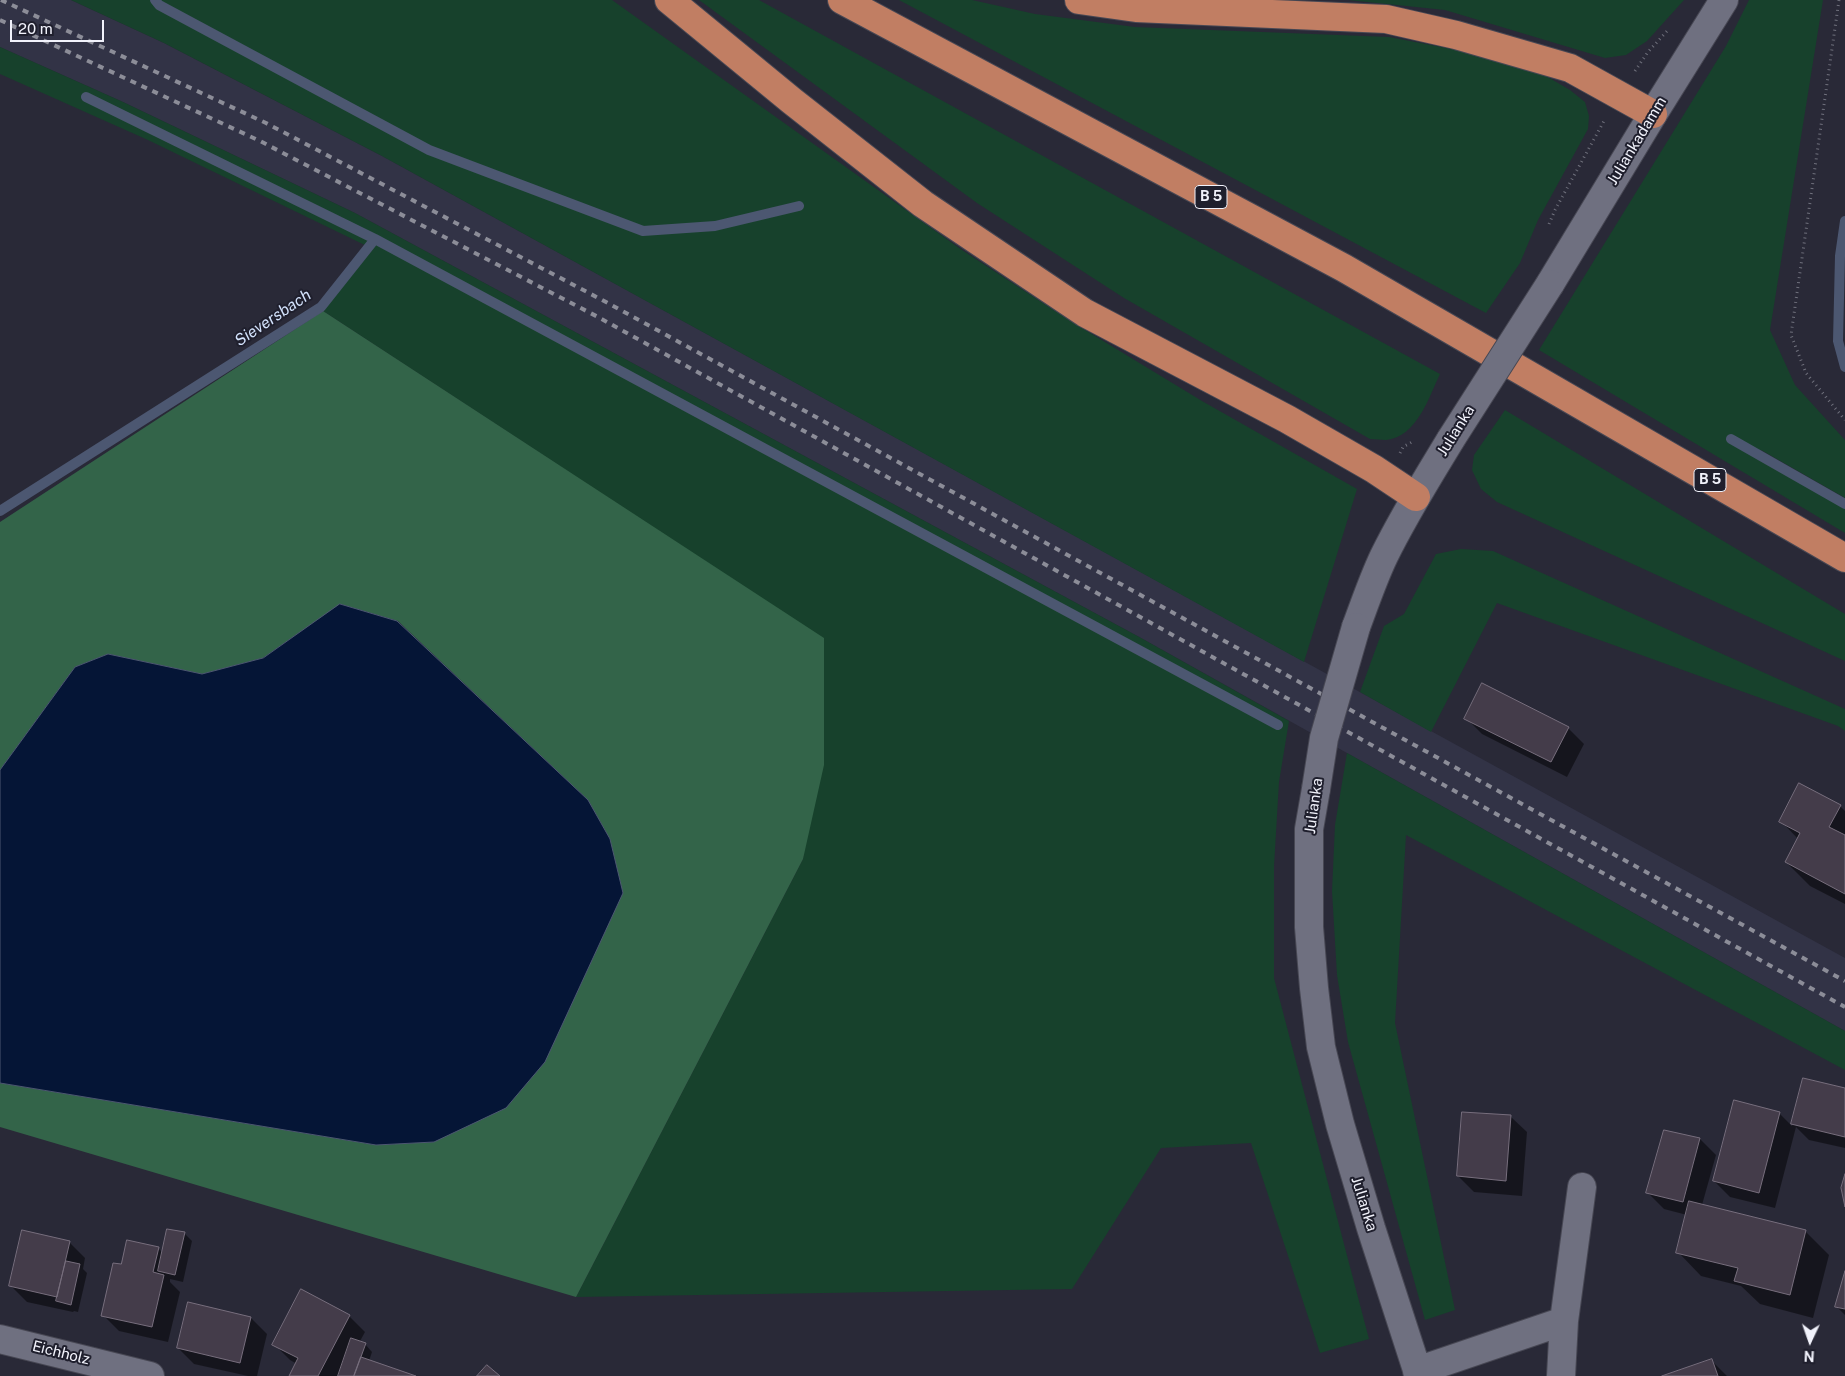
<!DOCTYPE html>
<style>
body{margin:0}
#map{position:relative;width:1845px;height:1376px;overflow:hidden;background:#292937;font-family:"Public Sans",sans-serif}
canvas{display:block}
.north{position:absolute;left:1785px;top:1316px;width:50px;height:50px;-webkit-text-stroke:4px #1f1f2d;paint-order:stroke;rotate:183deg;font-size:14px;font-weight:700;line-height:20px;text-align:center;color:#f1f2fb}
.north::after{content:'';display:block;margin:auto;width:18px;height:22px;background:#f1f2fb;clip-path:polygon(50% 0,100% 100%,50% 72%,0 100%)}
.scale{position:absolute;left:10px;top:20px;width:94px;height:22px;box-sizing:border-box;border:2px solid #f1f2fb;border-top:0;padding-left:6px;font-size:15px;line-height:18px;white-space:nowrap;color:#f1f2fb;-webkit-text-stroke:4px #1f1f2d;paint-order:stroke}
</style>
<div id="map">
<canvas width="1845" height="1376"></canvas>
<div class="north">N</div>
<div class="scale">20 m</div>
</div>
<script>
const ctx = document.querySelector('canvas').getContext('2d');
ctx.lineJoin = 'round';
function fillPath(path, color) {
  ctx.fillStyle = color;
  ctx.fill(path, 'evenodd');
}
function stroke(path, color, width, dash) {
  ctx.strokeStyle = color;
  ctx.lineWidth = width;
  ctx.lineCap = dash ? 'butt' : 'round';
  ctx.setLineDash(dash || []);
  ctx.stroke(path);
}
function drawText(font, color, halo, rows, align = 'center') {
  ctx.font = font + ' "Public Sans",sans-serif';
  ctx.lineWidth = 4;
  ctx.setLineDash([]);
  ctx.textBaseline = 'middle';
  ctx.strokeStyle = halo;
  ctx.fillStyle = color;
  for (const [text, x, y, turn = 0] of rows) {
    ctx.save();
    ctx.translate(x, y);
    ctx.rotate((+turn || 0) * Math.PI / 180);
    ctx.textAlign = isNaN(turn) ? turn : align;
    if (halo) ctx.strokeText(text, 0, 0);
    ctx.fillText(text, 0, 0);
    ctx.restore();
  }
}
const built = new Path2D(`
 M 0,0 L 71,0 L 164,43 L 382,156 L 1845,958 L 1845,1031 L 1141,638 L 355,213 L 123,102 L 0,47 Z`);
const green = new Path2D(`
 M 71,0 L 612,0 L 962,250 L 1072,322 L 1202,401 L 1357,489 L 1304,662 L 382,156 L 164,43 Z
 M 699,0 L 759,0 L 1440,374 C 1429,397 1417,437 1386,440 C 1381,440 1375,439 1370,439 L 1124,298 L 977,203 Z
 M 899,0 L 972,0 L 1035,14 L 1135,27 L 1389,37 L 1478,54 L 1514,64 L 1546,76 L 1570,90 L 1585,102 L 1589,116 L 1588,129 L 1538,220 L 1520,263 L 1486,313 Z
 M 1348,0 L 1684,0 L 1647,41 L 1626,55 L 1605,58 L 1445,10 Z
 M 1749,0 L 1823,0 L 1770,330 L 1795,385 L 1845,440 L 1845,498 L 1761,450 L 1757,457 L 1845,508 L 1845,533 L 1539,350 L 1726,46 Z
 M 0,47 L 123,102 L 355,213 L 1141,638 L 1289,721 L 1279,782 L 1274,866 L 1274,978 L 1369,1339 L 1320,1353 L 1251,1143 L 1161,1148 L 1072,1289 L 576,1297 L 803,859 L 824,639 L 323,311 L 373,249 L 148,140 L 0,74 Z
 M 1505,410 L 1845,614 L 1845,661 L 1497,502 L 1481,489 L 1472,470 L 1474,455 Z
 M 1461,549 L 1493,551 L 1845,709 L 1845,731 L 1838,726 L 1497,603 L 1431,732 L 1360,692 L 1384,626 L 1404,614 L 1436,554 Z
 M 1347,753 L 1845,1031 L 1845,1070 L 1406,835 L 1395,1023 L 1455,1310 L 1425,1320 L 1348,1042 L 1337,975 L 1332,891 L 1335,825 Z`);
const forest = new Path2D(`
 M 323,311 L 824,638 L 824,765 L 803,859 L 576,1297 L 0,1127 L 0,1083 L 376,1145 L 434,1142 L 610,839 L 588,800 L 398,621 L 340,604 L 263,658 L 202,674 L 108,654 L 75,667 L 0,770 L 0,522 Z`);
const water = new Path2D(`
 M 340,604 L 397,621 L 588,800 L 610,839 L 623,893 L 545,1062 L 506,1108 L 434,1142 L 376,1145 L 0,1083 L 0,770 L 75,667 L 108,654 L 202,674 L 263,658 Z`);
const shadow = new Path2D(`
 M 1466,718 L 1568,728 L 1584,744 L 1567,777 L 1482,734 Z
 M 1840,806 L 1845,811 L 1845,904 L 1810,886 L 1786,862 L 1798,839 L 1781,821 Z
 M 1803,1080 L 1845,1090 L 1845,1148 L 1809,1140 L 1796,1127 L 1775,1208 L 1730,1197 L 1714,1181 L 1779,1113 L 1792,1126 Z
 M 1463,1113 L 1511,1117 L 1527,1132 L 1522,1196 L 1474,1192 L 1458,1176 Z
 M 1700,1139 L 1716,1155 L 1702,1205 L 1805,1231 L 1829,1255 L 1813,1318 L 1760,1304 L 1741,1286 L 1701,1276 L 1678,1252 L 1687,1215 L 1664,1209 L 1648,1193 Z
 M 184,1233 L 192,1241 L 183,1282 L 170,1279 L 170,1282 L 180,1292 L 168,1342 L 119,1331 L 103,1315 L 122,1266 L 158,1248 L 163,1253 Z
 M 69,1242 L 85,1258 L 83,1269 L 87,1273 L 78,1312 L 74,1311 L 73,1312 L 27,1302 L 11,1286 Z
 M 1845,1276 L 1845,1315 L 1836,1306 Z
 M 189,1304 L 251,1318 L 267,1334 L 257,1376 L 248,1376 L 194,1364 L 178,1348 Z
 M 349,1316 L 365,1332 L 359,1343 L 365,1344 L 372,1352 L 369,1361 L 413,1376 L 290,1376 L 297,1364 L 290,1360 L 274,1344 Z
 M 1712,1361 L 1727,1376 L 1666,1376 Z`);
const stream = new Path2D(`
 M 155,0 L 159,5 L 429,150 L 643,231 L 715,226 L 799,206
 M 86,97 L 375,239 L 1278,725
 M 1845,221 L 1840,256 L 1838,341 L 1845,367
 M 1731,439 L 1845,504
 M 0,511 L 321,307 L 375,239`);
const building = new Path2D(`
 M 1482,683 L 1569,727 L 1551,762 L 1464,719 Z
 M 1799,783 L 1841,805 L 1829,827 L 1845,835 L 1845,894 L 1785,862 L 1800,833 L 1779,822 Z
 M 1803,1078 L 1845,1088 L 1845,1137 L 1791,1124 Z
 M 1734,1100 L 1780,1112 L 1759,1193 L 1713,1181 Z
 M 1462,1112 L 1511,1115 L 1506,1181 L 1457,1176 Z
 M 1664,1130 L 1700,1138 L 1683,1202 L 1646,1193 Z
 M 1845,1174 L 1845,1207 L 1841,1188 Z
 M 1689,1201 L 1806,1230 L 1790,1295 L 1734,1281 L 1738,1268 L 1676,1253 Z
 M 167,1229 L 185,1232 L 175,1275 L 158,1271 Z
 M 22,1230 L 70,1241 L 57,1297 L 9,1286 Z
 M 127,1240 L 159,1247 L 153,1272 L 164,1275 L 152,1327 L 101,1316 L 113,1263 L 121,1264 Z
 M 66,1261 L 80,1264 L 71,1305 L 56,1301 Z
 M 1845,1271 L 1845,1309 L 1835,1307 Z
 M 301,1289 L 350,1315 L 318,1376 L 289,1376 L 298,1358 L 272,1345 Z
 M 188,1302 L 251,1317 L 240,1363 L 177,1348 Z
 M 351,1338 L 366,1343 L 354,1376 L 338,1376 Z
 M 361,1357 L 416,1376 L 354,1376 Z
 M 1712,1359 L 1718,1376 L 1662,1376 Z
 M 487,1365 L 500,1376 L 477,1376 Z`);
const path = new Path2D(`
 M 1839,0 L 1791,335 L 1806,373 L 1845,420
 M 1635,71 L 1648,52 L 1668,30
 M 1549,224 L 1555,210 L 1604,121
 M 1400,453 L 1403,447 L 1412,442`);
const minor = new Path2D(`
 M 1550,284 L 1653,114 L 1724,0
 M 1356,627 C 1365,603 1373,579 1384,556 C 1404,515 1428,477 1451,439
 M 1316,789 L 1309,829 L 1309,927 L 1314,988 L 1321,1047 L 1340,1124 L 1371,1228 L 1419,1376
 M 1564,1321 L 1582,1187
 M 0,1339 L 150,1376
 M 1417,1371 L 1564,1321 L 1561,1376`);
const highway = new Path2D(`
 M 669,0 L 792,101 L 923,204 L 1085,313 L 1287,419 L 1374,469 L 1416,497
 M 842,0 L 1344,268 L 1845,558
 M 1079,0 L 1136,8 L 1386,19 L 1456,35 L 1570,68 L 1653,114`);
const rail = new Path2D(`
 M 1,0 L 266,123 L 606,302 L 1845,981
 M 0,20 L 260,141 L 598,317 L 1845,1007`);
const minorBridge = new Path2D(`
 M 1451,439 L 1550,284
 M 1316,789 L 1324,738 L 1356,627`);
const shields = [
 [1211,197,32],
 [1710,480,32]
];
const shieldNames = [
 ["B 5",1211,197],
 ["B 5",1710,480]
];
const streetNames = [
 ["Juliankadamm",1637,141,-59],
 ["Julianka",1456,431,-58],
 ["Julianka",1314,806,-82],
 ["Julianka",1364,1204,73],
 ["Eichholz",61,1353,14]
];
const waterNames = [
 ["Sieversbach",273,318,-34]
];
fillPath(built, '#323346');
fillPath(green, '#17412c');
fillPath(forest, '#336449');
fillPath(water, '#051536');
stroke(water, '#4c5771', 1);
fillPath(shadow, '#0007');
stroke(stream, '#4c5771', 10);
fillPath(building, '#443c4a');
stroke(building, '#776e7d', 1);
stroke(minor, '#474753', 30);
stroke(highway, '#474753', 30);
stroke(path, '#70717d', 3, [1, 4]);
stroke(minor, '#6f7080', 28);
stroke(highway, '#c17e63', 28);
stroke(rail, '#8c8d98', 4, [6, 6]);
stroke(minorBridge, '#474753', 30, []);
stroke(minorBridge, '#6f7080', 28);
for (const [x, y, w] of shields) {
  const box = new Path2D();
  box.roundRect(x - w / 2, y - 11.5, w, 23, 4);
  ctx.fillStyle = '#1f1f2d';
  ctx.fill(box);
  stroke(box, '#f1f2fb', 1);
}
drawText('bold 14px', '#f1f2fb', null, shieldNames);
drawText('15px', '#f1f2fb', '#1f1f2d', streetNames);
drawText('italic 16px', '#d3e2fc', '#1f1f2d', waterNames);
</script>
